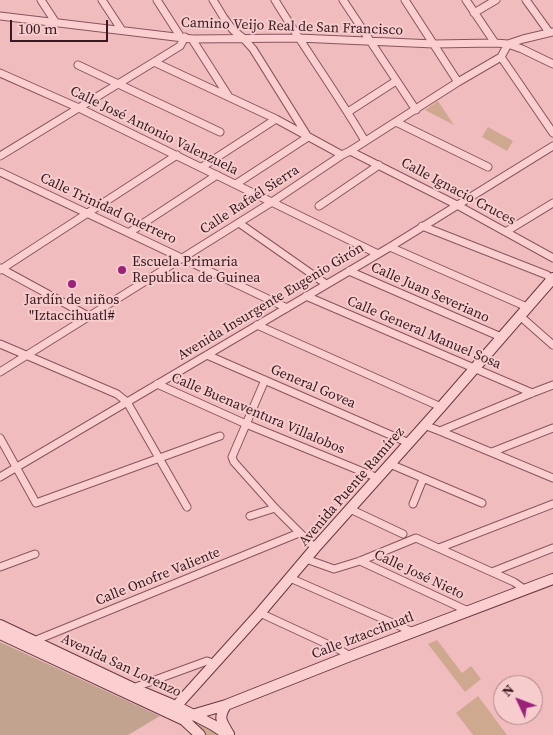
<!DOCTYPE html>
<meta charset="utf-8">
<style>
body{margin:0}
#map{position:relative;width:553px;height:735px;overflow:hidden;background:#f0bcbd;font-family:"Source Serif 4",serif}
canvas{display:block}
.north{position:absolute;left:493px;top:675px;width:50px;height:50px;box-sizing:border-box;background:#f7cccd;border:1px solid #aa8588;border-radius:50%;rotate:313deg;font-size:14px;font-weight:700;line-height:20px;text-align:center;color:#371a21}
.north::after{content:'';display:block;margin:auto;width:18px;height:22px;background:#9b217b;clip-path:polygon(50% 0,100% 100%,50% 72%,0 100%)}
.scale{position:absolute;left:10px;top:20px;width:98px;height:22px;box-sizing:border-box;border:2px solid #371a21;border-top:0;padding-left:6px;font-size:15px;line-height:18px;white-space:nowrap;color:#371a21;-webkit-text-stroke:4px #f7cccd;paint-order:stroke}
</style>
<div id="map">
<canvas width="553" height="735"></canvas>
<div class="north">N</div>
<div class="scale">100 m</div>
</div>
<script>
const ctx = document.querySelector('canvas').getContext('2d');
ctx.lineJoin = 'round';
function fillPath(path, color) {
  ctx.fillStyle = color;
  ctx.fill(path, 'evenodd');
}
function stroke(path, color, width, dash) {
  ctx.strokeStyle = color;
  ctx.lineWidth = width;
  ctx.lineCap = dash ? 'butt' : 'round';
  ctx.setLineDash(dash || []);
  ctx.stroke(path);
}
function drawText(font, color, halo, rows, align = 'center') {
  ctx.font = font + ' "Source Serif 4",serif';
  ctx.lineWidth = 4;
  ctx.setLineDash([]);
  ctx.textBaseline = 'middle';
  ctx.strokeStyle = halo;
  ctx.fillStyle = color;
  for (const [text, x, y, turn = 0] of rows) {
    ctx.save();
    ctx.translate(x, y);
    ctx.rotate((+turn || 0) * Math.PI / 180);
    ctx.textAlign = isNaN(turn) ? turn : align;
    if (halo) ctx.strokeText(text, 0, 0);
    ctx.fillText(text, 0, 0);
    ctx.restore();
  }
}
const green = new Path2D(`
 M 438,101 L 454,125 L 425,110 Z
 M 488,127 L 513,141 L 507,151 L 482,137 Z
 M 437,640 L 462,673 L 471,666 L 481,679 L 465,692 L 428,644 Z
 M 478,696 L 507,735 L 473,735 L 456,713 Z
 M 205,721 L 226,735 L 203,735 L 199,730 L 199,724 Z`);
const cemetery = new Path2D(`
 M 0,642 L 160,716 L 128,735 L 0,735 Z`);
const street = new Path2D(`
 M 41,0 L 56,23
 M 102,0 L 121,29
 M 157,0 L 180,36
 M 213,0 L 224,18 L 233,30 L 243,38 L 253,49 L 308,137
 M 275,0 C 304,48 337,93 365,141
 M 343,0 L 416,110
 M 405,0 L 458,82
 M 466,0 L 495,43
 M 526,0 L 549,32
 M 474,13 L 496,0
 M 0,16 L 192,39 L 298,38 L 434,44 L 495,43 L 508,44 L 523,39 L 553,32
 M 192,39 L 229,97
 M 501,57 L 553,133
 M 154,62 L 276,119 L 342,155
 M 78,65 L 220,132
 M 0,73 L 79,108 L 378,254
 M 348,112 L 396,81
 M 396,122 L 488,167
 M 350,151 L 457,205 L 553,258
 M 0,156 L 154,62 L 180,46 L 185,37
 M 202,167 L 276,119
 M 0,172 L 287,308
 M 236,184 L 308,137
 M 319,206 L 379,165
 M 239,223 L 326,284
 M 422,226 L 547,275 L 553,282
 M 507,231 L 553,203
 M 130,232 L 217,175
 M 390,247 L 527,307
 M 0,268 L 90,317
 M 0,270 L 177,155
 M 349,271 L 501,337
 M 306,296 L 532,393
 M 520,316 L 553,345
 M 257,325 L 441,407
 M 0,344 L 117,394 L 127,402 L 187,507
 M 207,355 L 409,443
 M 0,372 L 272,202 L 342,155 L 350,151 L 458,82 L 501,57 L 508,44 L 522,49 L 553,64
 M 265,380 L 232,457 L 234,462 L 275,508 L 315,548
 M 157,384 L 246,424 L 378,478
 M 424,425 L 440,431 L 553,478
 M 440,431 L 532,393 L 553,385
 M 0,438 L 36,503 L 220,436
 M 492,452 L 553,428
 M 390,464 L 482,503
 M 0,477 L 390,247 L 553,146
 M 413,504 L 423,479
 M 350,509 L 403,534
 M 250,516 L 275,508
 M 439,548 L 553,504
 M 306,559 L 334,569 L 360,561 L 416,538 L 514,582 L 524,589
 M 360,561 L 468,611
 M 0,567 L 35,554
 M 492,572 L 553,548
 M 290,578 L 413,632
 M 260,613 L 340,650 L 350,656
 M 33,644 L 34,641 L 299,533
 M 132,690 L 133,688 L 207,661 L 215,664`);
const secondary = new Path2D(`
 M 0,625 L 133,688 L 176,706 L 213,725 L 228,735
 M 0,634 L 184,720 L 200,735
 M 226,705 C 218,718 221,721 229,734
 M 170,713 L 260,613 L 315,548 L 441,407 L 553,278
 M 184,720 L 192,715 L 226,705 L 350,656 L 553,579`);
const markers = [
 [122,270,5,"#9b217b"],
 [72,284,5,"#9b217b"]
];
const streetNames = [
 ["Camino Veijo Real de San Francisco",292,27,2],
 ["Calle José Antonio Valenzuela",154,131,26],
 ["Calle Ignacio Cruces",458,192,28],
 ["Calle Rafaél Sierra",250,200,-33],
 ["Calle Trinidad Guerrero",108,209,25],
 ["Calle Juan Severiano",430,293,24],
 ["Avenida Insurgente Eugenio Girón",271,302,-31],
 ["Calle General Manuel Sosa",424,333,23],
 ["General Govea",313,387,23],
 ["Calle Buenaventura Villalobos",258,414,23],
 ["Avenida Puente Ramírez",352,487,-49],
 ["Calle José Nieto",419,575,25],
 ["Calle Onofre Valiente",158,577,-22],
 ["Calle Iztaccihuatl",363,636,-21],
 ["Avenida San Lorenzo",121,666,25]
];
const poiNames = [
 ["Escuela Primaria",132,262],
 ["Republica de Guinea",132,278],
 ["Jardín de niños",72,300,"center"],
 ["\"Iztaccihuatl#",72,316,"center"]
];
fillPath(green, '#cea88f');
fillPath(cemetery, '#c2a390');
stroke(street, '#88545f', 9);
stroke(secondary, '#6a3843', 12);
stroke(street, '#fbcfd0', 7);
stroke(secondary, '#fbcfd0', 10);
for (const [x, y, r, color] of markers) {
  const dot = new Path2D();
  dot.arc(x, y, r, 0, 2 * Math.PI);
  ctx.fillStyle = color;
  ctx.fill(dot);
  stroke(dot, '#f7cccd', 2);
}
drawText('14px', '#371a21', '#f7cccd', streetNames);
drawText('14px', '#371a21', '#f7cccd', poiNames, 'left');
</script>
